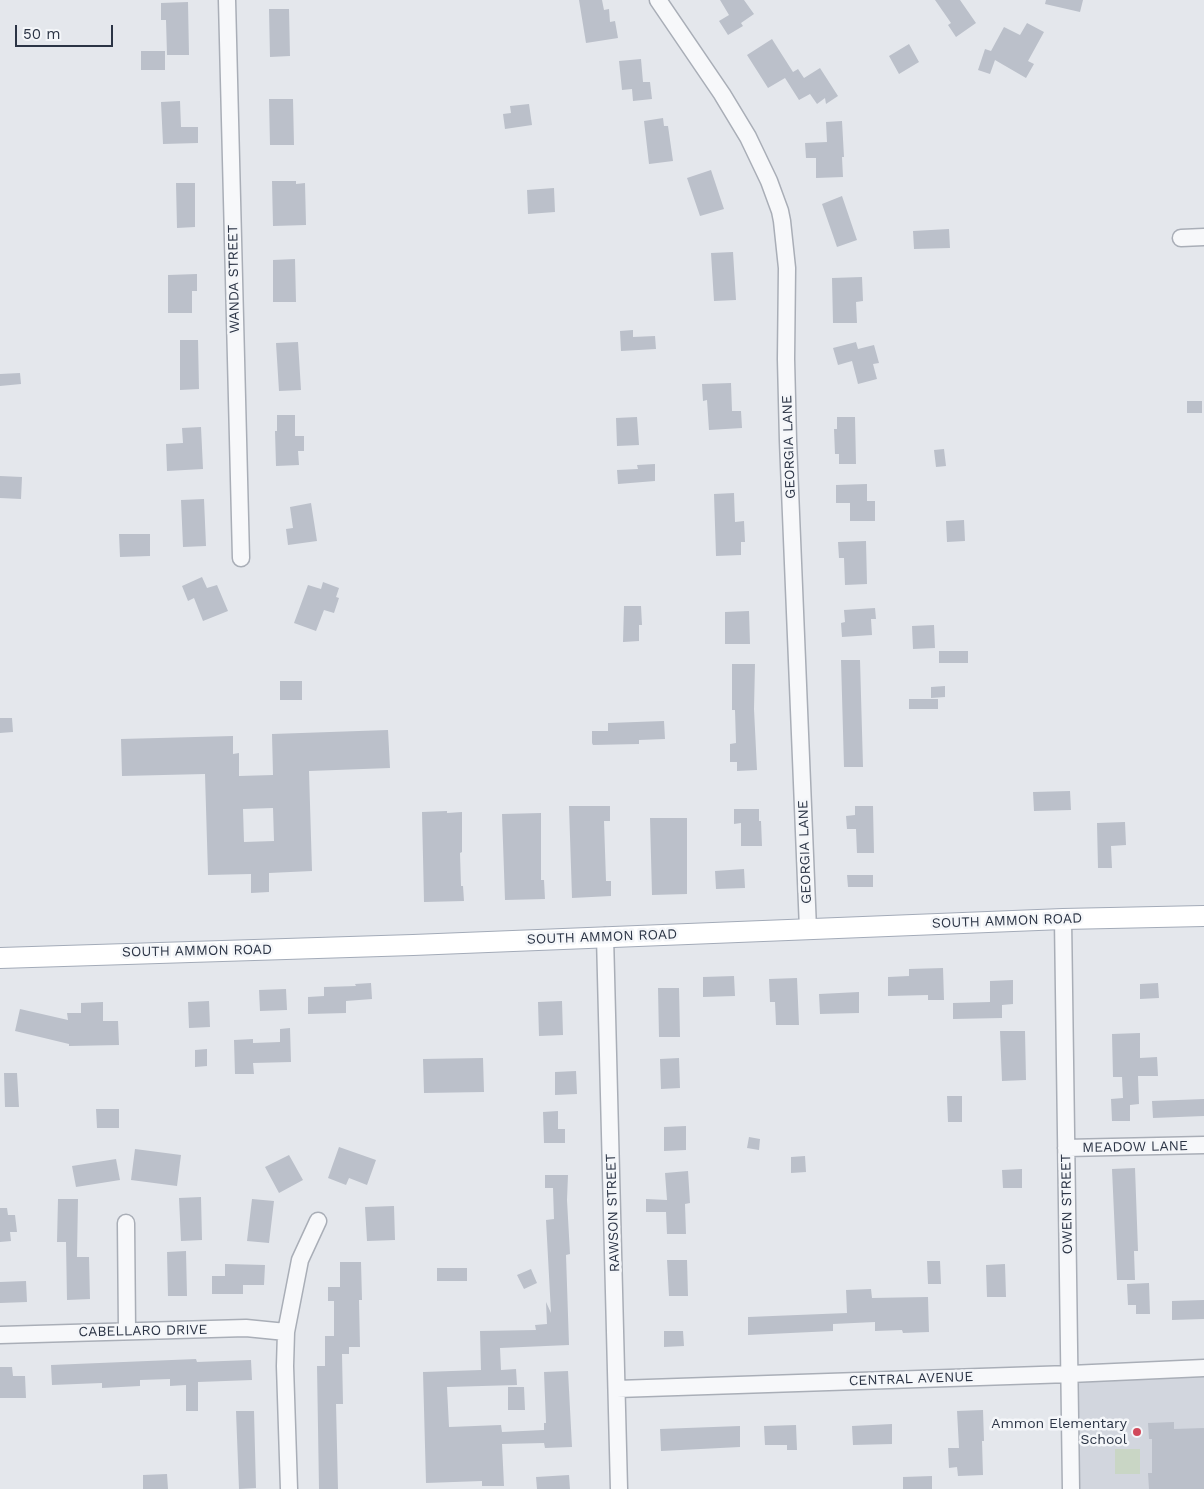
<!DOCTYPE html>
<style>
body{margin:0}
#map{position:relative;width:1204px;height:1489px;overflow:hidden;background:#e4e7ec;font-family:"Work Sans",sans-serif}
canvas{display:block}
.scale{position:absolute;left:15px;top:25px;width:98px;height:22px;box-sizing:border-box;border:2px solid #2b3445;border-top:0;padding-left:6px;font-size:15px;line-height:18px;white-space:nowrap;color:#2b3445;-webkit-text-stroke:4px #f4f6f9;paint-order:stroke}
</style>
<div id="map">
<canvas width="1204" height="1489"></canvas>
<div class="scale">50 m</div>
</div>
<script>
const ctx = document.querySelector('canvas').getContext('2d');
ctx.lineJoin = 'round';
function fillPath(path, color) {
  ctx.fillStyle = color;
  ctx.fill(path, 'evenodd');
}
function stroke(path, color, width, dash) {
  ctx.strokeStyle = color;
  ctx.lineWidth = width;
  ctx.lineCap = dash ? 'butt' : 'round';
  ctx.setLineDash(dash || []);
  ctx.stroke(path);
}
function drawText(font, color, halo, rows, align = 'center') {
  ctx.font = font + ' "Work Sans",sans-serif';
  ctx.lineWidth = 5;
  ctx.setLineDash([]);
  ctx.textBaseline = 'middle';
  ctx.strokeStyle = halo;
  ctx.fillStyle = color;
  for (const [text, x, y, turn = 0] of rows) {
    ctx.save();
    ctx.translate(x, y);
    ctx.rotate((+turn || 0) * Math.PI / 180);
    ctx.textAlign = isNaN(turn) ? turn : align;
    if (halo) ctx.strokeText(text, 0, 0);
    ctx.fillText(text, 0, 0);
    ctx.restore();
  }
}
const built = new Path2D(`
 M 1204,1368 L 1204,1489 L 1071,1489 L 1070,1374 Z`);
const green = new Path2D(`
 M 1115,1449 L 1140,1449 L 1140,1474 L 1115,1474 Z`);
const building = new Path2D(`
 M 579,0 L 602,0 L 604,10 L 609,9 L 610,22 L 615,21 L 618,38 L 586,43 Z
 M 720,0 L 744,0 L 754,14 L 741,23 L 743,26 L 728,35 L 719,21 L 729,15 Z
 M 935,0 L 960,0 L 976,23 L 956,37 L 948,25 L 951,23 Z
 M 1046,0 L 1083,0 L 1080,12 L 1045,4 Z
 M 188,2 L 189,55 L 167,55 L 166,20 L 161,20 L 161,3 Z
 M 269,9 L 289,9 L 290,56 L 270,57 Z
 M 1027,23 L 1044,32 L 1028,61 L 1034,64 L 1026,78 L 995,60 L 990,74 L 978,70 L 985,49 L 991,51 L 1004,27 L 1020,35 Z
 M 772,39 L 793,72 L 798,69 L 804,78 L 820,68 L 838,96 L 826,104 L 825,98 L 817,104 L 810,94 L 799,100 L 785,78 L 768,88 L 747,55 Z
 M 909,44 L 919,62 L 899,74 L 889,56 Z
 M 141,51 L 165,51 L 165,70 L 141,70 Z
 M 641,59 L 643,82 L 650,82 L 652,99 L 633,101 L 632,89 L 622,90 L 619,61 Z
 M 269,99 L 293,99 L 294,145 L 270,145 Z
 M 180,101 L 181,127 L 198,127 L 198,143 L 163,144 L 161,102 Z
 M 529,104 L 532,125 L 505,129 L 503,114 L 511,113 L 510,106 Z
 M 663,118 L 664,126 L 668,126 L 673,161 L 649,164 L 644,121 Z
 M 842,121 L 844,157 L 842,157 L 843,177 L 816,178 L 816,158 L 806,158 L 805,143 L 827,142 L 826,122 Z
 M 711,170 L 724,209 L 700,216 L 687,178 Z
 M 272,181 L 296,181 L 296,184 L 305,183 L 306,225 L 273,226 Z
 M 176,183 L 195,183 L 195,227 L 177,228 Z
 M 554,188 L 555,212 L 528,214 L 527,190 Z
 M 842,196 L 857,240 L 837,247 L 822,204 Z
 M 949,229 L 950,248 L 914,249 L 913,231 Z
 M 733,252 L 736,300 L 714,301 L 711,253 Z
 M 295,259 L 296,302 L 273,302 L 273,260 Z
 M 197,274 L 197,291 L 192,291 L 192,313 L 168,313 L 168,275 Z
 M 862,277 L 863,301 L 856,302 L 857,323 L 833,323 L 832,278 Z
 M 633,330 L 633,337 L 655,336 L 656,349 L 621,351 L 620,331 Z
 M 180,340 L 198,340 L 199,389 L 180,390 Z
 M 298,342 L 301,390 L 279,391 L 276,343 Z
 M 856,342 L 858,349 L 874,345 L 879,363 L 873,364 L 877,379 L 858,384 L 852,361 L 838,365 L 833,348 Z
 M 20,373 L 21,384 L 0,386 L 0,374 Z
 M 731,383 L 732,411 L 741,411 L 742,428 L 709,430 L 707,400 L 703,401 L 702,384 Z
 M 1187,401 L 1202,401 L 1202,413 L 1187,413 Z
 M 277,415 L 295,415 L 295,436 L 304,436 L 304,451 L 298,451 L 299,465 L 276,466 L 275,431 L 277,431 Z
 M 637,417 L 639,445 L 617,446 L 616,418 Z
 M 837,417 L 855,417 L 856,464 L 839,464 L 839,454 L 835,454 L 834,429 L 837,429 Z
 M 201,427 L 203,469 L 167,471 L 166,444 L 183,443 L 182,428 Z
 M 944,449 L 946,466 L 936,467 L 934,450 Z
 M 655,464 L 655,481 L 618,484 L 617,470 L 638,469 L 637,465 Z
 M 0,476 L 22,477 L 21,499 L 0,498 Z
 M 867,484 L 867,501 L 875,501 L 875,521 L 850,521 L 850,503 L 836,503 L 836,485 Z
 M 734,493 L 735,522 L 744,521 L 745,542 L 741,542 L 741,555 L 716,556 L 714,494 Z
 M 204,499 L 206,546 L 183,547 L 181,500 Z
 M 311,503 L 317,541 L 288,545 L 286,529 L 293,528 L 290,507 Z
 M 964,520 L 965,541 L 947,542 L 946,521 Z
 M 119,534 L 150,534 L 150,556 L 120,557 Z
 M 866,541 L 867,584 L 845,585 L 844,558 L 839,558 L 838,542 Z
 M 202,577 L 207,588 L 217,585 L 228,611 L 203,621 L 194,598 L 188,601 L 182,586 Z
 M 323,582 L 339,588 L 336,597 L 339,598 L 334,613 L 324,610 L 316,631 L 294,623 L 308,585 L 321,589 Z
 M 624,606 L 641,606 L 642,625 L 639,625 L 639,641 L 623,642 Z
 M 875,608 L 876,619 L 871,619 L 872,635 L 842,637 L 841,623 L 845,622 L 844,610 Z
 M 749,611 L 750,644 L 725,644 L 725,612 Z
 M 934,625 L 935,648 L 913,649 L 912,626 Z
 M 939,651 L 968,651 L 968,663 L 939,663 Z
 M 841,660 L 860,660 L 863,767 L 844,767 Z
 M 732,664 L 755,664 L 754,709 L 757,770 L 737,771 L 737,762 L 730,762 L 730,744 L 736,743 L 735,710 L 732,710 Z
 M 280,681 L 302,681 L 302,700 L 280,700 Z
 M 945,686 L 945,697 L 931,698 L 931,687 Z
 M 909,699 L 938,699 L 938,709 L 909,709 Z
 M 0,718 L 12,718 L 13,732 L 0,733 Z
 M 664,721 L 665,739 L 639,740 L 639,744 L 593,745 L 592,743 L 592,731 L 608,731 L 608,723 Z
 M 388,730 L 390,768 L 309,771 L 312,871 L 269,873 L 269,892 L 251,893 L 251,874 L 208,875 L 205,774 L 122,776 L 121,739 L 233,736 L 233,754 L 239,753 L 239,776 L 273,775 L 272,734 ZM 273,808 L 274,841 L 244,842 L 243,809 Z
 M 1070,791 L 1071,810 L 1034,811 L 1033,792 Z
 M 569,806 L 610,806 L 610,821 L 604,821 L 606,881 L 611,881 L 611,896 L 572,898 Z
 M 855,806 L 873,806 L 874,853 L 857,853 L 856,829 L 847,829 L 846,816 L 855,815 Z
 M 734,809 L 759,809 L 759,821 L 761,821 L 762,846 L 741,846 L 741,823 L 734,824 Z
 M 447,811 L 447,813 L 462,812 L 462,852 L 460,853 L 461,886 L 463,886 L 464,901 L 424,902 L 422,812 Z
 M 541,813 L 541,880 L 544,880 L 545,899 L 505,900 L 502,814 Z
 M 650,818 L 687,818 L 687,894 L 652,895 Z
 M 1125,822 L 1126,845 L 1111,846 L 1112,868 L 1098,868 L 1097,823 Z
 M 744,869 L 745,888 L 716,889 L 715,871 Z
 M 847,875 L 873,875 L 873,887 L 848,887 Z
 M 943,968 L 944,1000 L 928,1000 L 928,995 L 888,996 L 888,977 L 909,976 L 909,969 Z
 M 734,976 L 735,996 L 703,997 L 703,977 Z
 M 797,978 L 799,1025 L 776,1025 L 775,1002 L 770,1002 L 769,979 Z
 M 1013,980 L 1013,1004 L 1002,1005 L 1002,1018 L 953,1019 L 953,1003 L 990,1002 L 990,981 Z
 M 371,983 L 372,999 L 346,1001 L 346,1013 L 308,1014 L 308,997 L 324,996 L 324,987 L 356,986 L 355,984 Z
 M 1158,983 L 1159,998 L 1140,999 L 1140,984 Z
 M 658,988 L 679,988 L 680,1037 L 659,1037 Z
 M 286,989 L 287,1010 L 260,1011 L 259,990 Z
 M 859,992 L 859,1013 L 820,1014 L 819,994 Z
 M 209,1001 L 210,1027 L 189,1028 L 188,1002 Z
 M 562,1001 L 563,1035 L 539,1036 L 538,1002 Z
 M 103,1002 L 103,1021 L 118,1021 L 119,1045 L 69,1046 L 69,1044 L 15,1031 L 20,1009 L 68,1020 L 67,1013 L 81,1013 L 81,1003 Z
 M 290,1028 L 291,1062 L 253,1063 L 254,1074 L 235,1074 L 234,1040 L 253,1039 L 253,1043 L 280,1042 L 280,1029 Z
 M 1000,1031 L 1025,1031 L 1026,1080 L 1002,1081 Z
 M 1140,1033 L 1140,1058 L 1157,1057 L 1158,1076 L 1138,1076 L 1139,1104 L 1130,1105 L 1130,1121 L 1112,1121 L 1111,1099 L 1123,1098 L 1122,1077 L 1113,1077 L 1112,1034 Z
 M 207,1049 L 207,1066 L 195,1067 L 195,1050 Z
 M 483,1058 L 484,1092 L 424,1093 L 423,1059 Z
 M 679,1058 L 680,1088 L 661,1089 L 660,1059 Z
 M 576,1071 L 577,1094 L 555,1095 L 555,1072 Z
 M 4,1073 L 17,1073 L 19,1107 L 5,1107 Z
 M 947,1096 L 962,1096 L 962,1122 L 948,1122 Z
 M 1204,1099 L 1204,1116 L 1153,1118 L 1152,1101 Z
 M 96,1109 L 119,1109 L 119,1128 L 97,1128 Z
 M 558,1111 L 558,1129 L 565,1129 L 565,1143 L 544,1143 L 543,1112 Z
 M 686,1126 L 686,1150 L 664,1151 L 664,1127 Z
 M 749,1137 L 760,1139 L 759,1150 L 747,1148 Z
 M 339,1147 L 376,1160 L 367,1185 L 349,1178 L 346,1185 L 328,1178 Z
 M 135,1149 L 181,1155 L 177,1186 L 131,1180 Z
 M 289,1155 L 303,1180 L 279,1193 L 265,1167 Z
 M 805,1156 L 806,1172 L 791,1173 L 791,1157 Z
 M 116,1159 L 120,1180 L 76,1187 L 72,1166 Z
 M 1135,1168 L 1138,1251 L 1134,1251 L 1135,1280 L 1117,1280 L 1112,1169 Z
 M 1022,1169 L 1022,1188 L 1003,1188 L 1002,1170 Z
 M 688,1171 L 690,1203 L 685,1204 L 686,1234 L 667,1234 L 666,1212 L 646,1212 L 646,1199 L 667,1200 L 665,1173 Z
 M 545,1175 L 568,1175 L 567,1200 L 570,1254 L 566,1255 L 569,1345 L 500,1348 L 501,1370 L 516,1369 L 517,1385 L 447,1387 L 449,1427 L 501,1425 L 502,1432 L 544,1430 L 544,1423 L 546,1423 L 544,1372 L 568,1371 L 572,1447 L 545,1448 L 544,1443 L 502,1444 L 504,1486 L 482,1486 L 482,1481 L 426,1483 L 423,1372 L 481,1370 L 480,1331 L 536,1330 L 535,1325 L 547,1324 L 546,1302 L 551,1313 L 546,1220 L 554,1219 L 553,1188 L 545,1188 Z
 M 201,1197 L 202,1240 L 181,1241 L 179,1198 Z
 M 58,1199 L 78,1199 L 77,1257 L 89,1257 L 90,1299 L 67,1300 L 66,1242 L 57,1242 Z
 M 252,1199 L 274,1201 L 269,1243 L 247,1241 Z
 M 394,1206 L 395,1240 L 367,1241 L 365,1207 Z
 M 0,1208 L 7,1208 L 8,1215 L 15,1215 L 17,1232 L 10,1232 L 11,1241 L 0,1242 Z
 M 186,1251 L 187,1296 L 168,1296 L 167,1252 Z
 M 667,1260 L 687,1260 L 688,1296 L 669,1296 Z
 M 927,1261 L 940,1261 L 941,1284 L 928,1284 Z
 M 340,1262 L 361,1262 L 362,1300 L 359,1300 L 360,1347 L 349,1347 L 349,1354 L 342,1354 L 343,1404 L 336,1404 L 338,1489 L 319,1489 L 317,1366 L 325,1366 L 325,1336 L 334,1336 L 334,1301 L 328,1301 L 328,1287 L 340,1287 Z
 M 225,1264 L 265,1265 L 264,1285 L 243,1285 L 243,1294 L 212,1294 L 212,1276 L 225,1276 Z
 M 1005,1264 L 1006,1297 L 987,1297 L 986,1265 Z
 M 437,1268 L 467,1268 L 467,1281 L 437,1281 Z
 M 531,1269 L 537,1283 L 524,1289 L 517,1275 Z
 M 26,1281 L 27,1302 L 0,1303 L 0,1282 Z
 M 1149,1283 L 1150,1314 L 1136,1314 L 1136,1305 L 1128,1305 L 1127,1284 Z
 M 871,1289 L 872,1298 L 928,1297 L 929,1332 L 903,1333 L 902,1330 L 875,1331 L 875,1322 L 833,1324 L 833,1331 L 748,1335 L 748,1317 L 847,1313 L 846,1290 Z
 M 1204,1300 L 1204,1319 L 1172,1320 L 1172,1301 Z
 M 664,1331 L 683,1331 L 684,1346 L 664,1347 Z
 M 196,1359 L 197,1362 L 251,1360 L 252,1380 L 198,1382 L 198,1411 L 186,1411 L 186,1385 L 170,1386 L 170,1379 L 140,1380 L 140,1386 L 102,1388 L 102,1383 L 52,1385 L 51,1365 Z
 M 0,1367 L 12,1367 L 13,1376 L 25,1376 L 26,1398 L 0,1398 Z
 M 508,1387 L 524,1387 L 525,1410 L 508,1410 Z
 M 983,1410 L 984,1441 L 982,1441 L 983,1475 L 958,1476 L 957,1467 L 949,1468 L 948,1448 L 959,1448 L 957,1411 Z
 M 236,1411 L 254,1411 L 256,1488 L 239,1489 Z
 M 1174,1422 L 1174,1429 L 1204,1428 L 1204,1489 L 1149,1489 L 1148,1473 L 1152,1473 L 1152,1439 L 1149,1439 L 1148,1423 Z
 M 892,1424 L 892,1444 L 853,1445 L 852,1426 Z
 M 796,1425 L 797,1450 L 787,1450 L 787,1445 L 765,1445 L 764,1426 Z
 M 740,1426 L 740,1447 L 661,1451 L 660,1429 Z
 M 167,1474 L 168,1489 L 143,1489 L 143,1475 Z
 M 569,1475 L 570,1489 L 537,1489 L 536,1477 Z
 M 932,1476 L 932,1489 L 903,1489 L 903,1477 Z`);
const minor = new Path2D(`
 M 227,0 L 241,558
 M 658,0 L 722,94 L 748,137 L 769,181 L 780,211 L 782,221 L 787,268 L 786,359 L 788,441 L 808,929
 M 1181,238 L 1204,237
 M 1063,919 L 1071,1489
 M 605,936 L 619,1489
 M 1066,1148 L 1204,1145
 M 126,1223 L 127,1330
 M 0,1335 L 246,1328 L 286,1332
 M 617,1389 L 1070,1374 L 1204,1368
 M 289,1489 L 285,1366 L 286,1332 L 300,1260 L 318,1221`);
const major = new Path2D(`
 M 0,958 L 413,945 L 1063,919 L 1204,916`);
const markers = [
 [1137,1432,5,"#d1495b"]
];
const streetNames = [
 ["WANDA STREET",234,279,-91],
 ["GEORGIA LANE",789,447,-92],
 ["GEORGIA LANE",805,852,-92],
 ["SOUTH AMMON ROAD",1007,921,-2],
 ["SOUTH AMMON ROAD",602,937,-2],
 ["SOUTH AMMON ROAD",197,951,-1],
 ["MEADOW LANE",1135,1147,-1],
 ["OWEN STREET",1067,1204,-91],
 ["RAWSON STREET",613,1213,-92],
 ["CABELLARO DRIVE",143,1331,-1],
 ["CENTRAL AVENUE",911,1379,-2]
];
const poiNames = [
 ["Ammon Elementary",1127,1424],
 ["School",1127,1440]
];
fillPath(built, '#d2d6de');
fillPath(green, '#c9d6c5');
fillPath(building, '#bbc0ca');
stroke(minor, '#a9aeb7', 19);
stroke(major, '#a3abb8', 22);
stroke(minor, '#f7f8fa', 16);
stroke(major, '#fff', 20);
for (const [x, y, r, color] of markers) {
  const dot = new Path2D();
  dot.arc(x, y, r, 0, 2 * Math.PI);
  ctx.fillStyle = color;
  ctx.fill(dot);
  stroke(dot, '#f4f6f9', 2);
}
drawText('14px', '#2b3445', '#f4f6f9', streetNames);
drawText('14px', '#2b3445', '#f4f6f9', poiNames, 'right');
</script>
